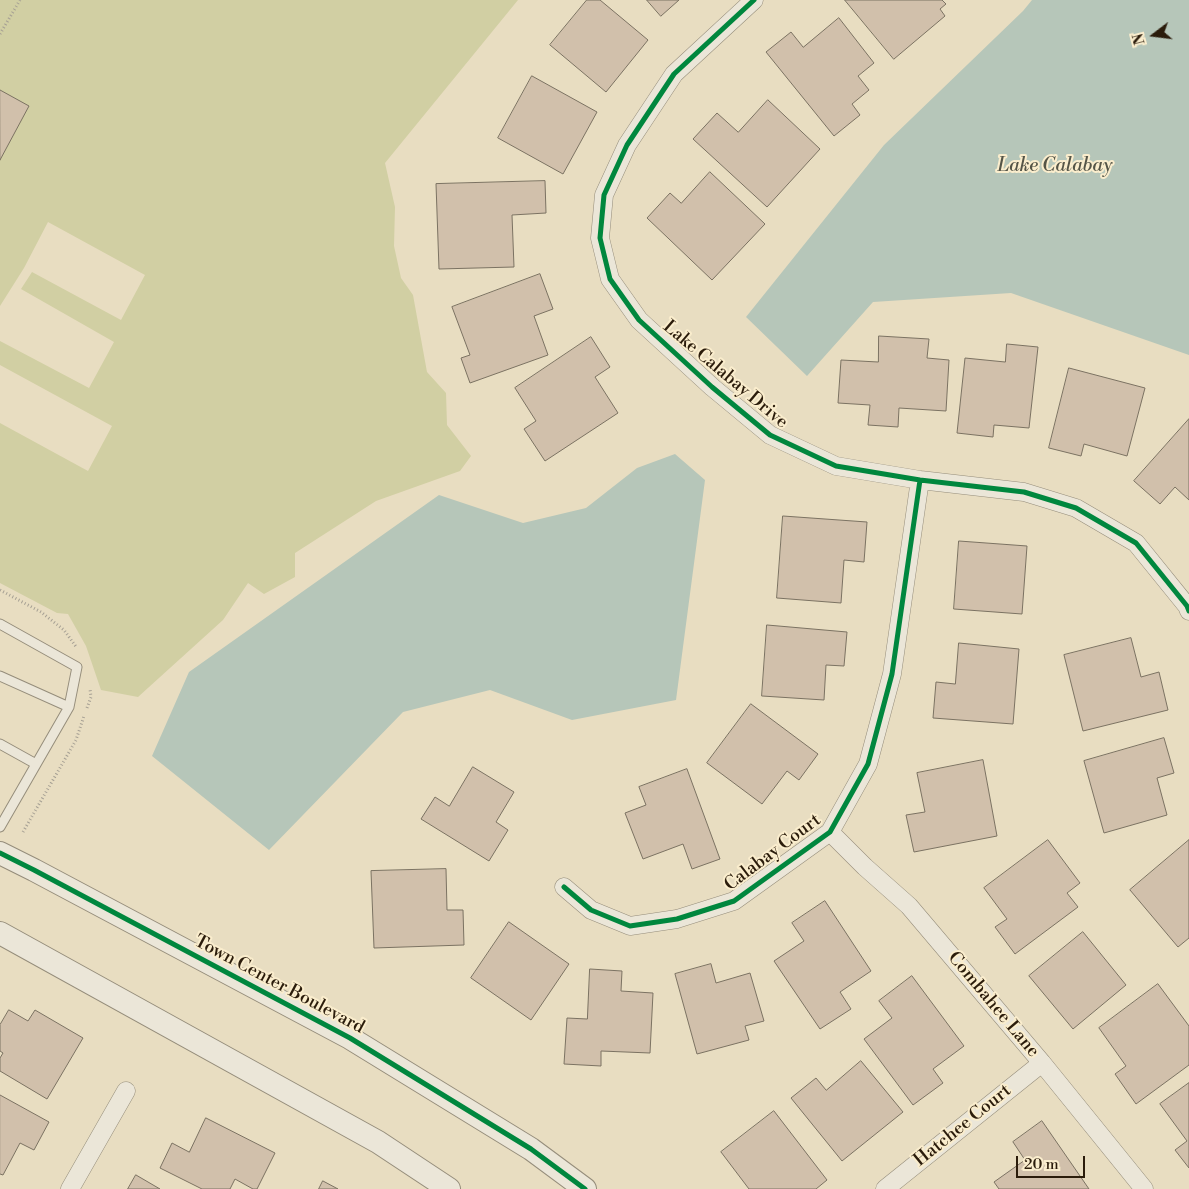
<!DOCTYPE html>
<style>
body{margin:0}
#map{position:relative;width:1189px;height:1189px;overflow:hidden;background:#e8ddc1;font-family:"Libre Bodoni",serif}
canvas{display:block}
.north{position:absolute;left:1129px;top:10px;width:50px;height:50px;-webkit-text-stroke:4px #faedcd;paint-order:stroke;rotate:255deg;font-size:14px;font-weight:700;line-height:20px;text-align:center;color:#2b1c0b}
.north::after{content:'';display:block;margin:auto;width:18px;height:22px;background:#2b1c0b;clip-path:polygon(50% 0,100% 100%,50% 72%,0 100%)}
.scale{position:absolute;left:1016px;top:1156px;width:69px;height:22px;box-sizing:border-box;border:2px solid #2b1c0b;border-top:0;padding-left:6px;font-size:15px;line-height:18px;white-space:nowrap;color:#2b1c0b;-webkit-text-stroke:4px #faedcd;paint-order:stroke}
</style>
<div id="map">
<canvas width="1189" height="1189"></canvas>
<div class="north">N</div>
<div class="scale">20 m</div>
</div>
<script>
const ctx = document.querySelector('canvas').getContext('2d');
ctx.lineJoin = 'round';
function fillPath(path, color) {
  ctx.fillStyle = color;
  ctx.fill(path, 'evenodd');
}
function stroke(path, color, width, dash) {
  ctx.strokeStyle = color;
  ctx.lineWidth = width;
  ctx.lineCap = dash ? 'butt' : 'round';
  ctx.setLineDash(dash || []);
  ctx.stroke(path);
}
function drawText(font, color, halo, rows, align = 'center') {
  ctx.font = font + ' "Libre Bodoni",serif';
  ctx.lineWidth = 4;
  ctx.setLineDash([]);
  ctx.textBaseline = 'middle';
  ctx.strokeStyle = halo;
  ctx.fillStyle = color;
  for (const [text, x, y, turn = 0] of rows) {
    ctx.save();
    ctx.translate(x, y);
    ctx.rotate((+turn || 0) * Math.PI / 180);
    ctx.textAlign = isNaN(turn) ? turn : align;
    if (halo) ctx.strokeText(text, 0, 0);
    ctx.fillText(text, 0, 0);
    ctx.restore();
  }
}
const green = new Path2D(`
 M 0,0 L 518,0 L 385,163 L 395,207 L 394,246 L 401,278 L 413,295 L 427,372 L 446,393 L 447,425 L 471,456 L 460,471 L 376,501 L 295,553 L 295,577 L 264,594 L 248,583 L 223,620 L 138,697 L 101,690 L 86,646 L 68,614 L 57,613 L 0,583 L 0,423 L 88,471 L 112,426 L 0,365 L 0,341 L 89,388 L 114,342 L 21,289 L 32,272 L 121,320 L 145,275 L 48,222 L 24,268 L 0,306 Z`);
const water = new Path2D(`
 M 1032,0 L 1189,0 L 1189,355 L 1011,293 L 873,302 L 807,376 L 746,317 L 884,145 L 1023,11 Z
 M 675,454 L 705,480 L 676,700 L 572,720 L 490,690 L 403,712 L 269,850 L 152,756 L 189,672 L 439,495 L 523,523 L 586,508 L 637,468 Z`);
const building = new Path2D(`
 M 587,0 L 600,0 L 648,40 L 606,92 L 550,45 Z
 M 647,0 L 679,0 L 661,16 Z
 M 845,0 L 942,0 L 946,4 L 940,9 L 945,16 L 894,59 Z
 M 839,18 L 874,63 L 858,76 L 869,90 L 852,104 L 860,115 L 834,136 L 766,52 L 791,32 L 803,47 Z
 M 532,76 L 597,112 L 563,174 L 498,138 Z
 M 0,90 L 29,106 L 0,160 Z
 M 768,100 L 820,149 L 767,207 L 693,139 L 717,113 L 738,132 Z
 M 710,172 L 765,224 L 712,280 L 647,218 L 670,193 L 681,203 Z
 M 545,181 L 546,213 L 512,215 L 514,267 L 439,269 L 436,184 Z
 M 540,274 L 553,309 L 534,316 L 548,355 L 470,383 L 461,358 L 470,355 L 452,307 Z
 M 879,336 L 929,339 L 927,358 L 949,360 L 946,411 L 899,408 L 898,427 L 868,425 L 870,405 L 838,403 L 841,360 L 878,362 Z
 M 591,337 L 610,367 L 595,377 L 618,413 L 545,461 L 524,429 L 536,421 L 515,388 Z
 M 1007,344 L 1038,347 L 1029,428 L 994,425 L 993,437 L 957,433 L 965,358 L 1005,362 Z
 M 1069,368 L 1145,388 L 1127,456 L 1084,444 L 1081,456 L 1049,448 Z
 M 1189,419 L 1189,500 L 1175,487 L 1160,504 L 1134,481 Z
 M 783,516 L 867,522 L 864,562 L 844,560 L 841,603 L 777,598 Z
 M 959,541 L 1027,546 L 1022,614 L 954,609 Z
 M 767,625 L 847,632 L 844,666 L 826,665 L 824,700 L 762,696 Z
 M 1131,638 L 1141,677 L 1159,672 L 1168,710 L 1083,731 L 1064,655 Z
 M 959,643 L 1019,649 L 1013,724 L 933,718 L 936,682 L 955,684 Z
 M 751,704 L 818,754 L 799,780 L 787,771 L 762,804 L 707,763 Z
 M 1164,738 L 1174,773 L 1157,778 L 1167,815 L 1104,833 L 1084,761 Z
 M 983,760 L 997,836 L 914,852 L 906,815 L 925,812 L 917,773 Z
 M 473,767 L 514,792 L 496,822 L 508,830 L 489,861 L 421,819 L 435,797 L 449,806 Z
 M 687,769 L 720,859 L 692,869 L 683,844 L 643,859 L 625,813 L 646,805 L 639,787 Z
 M 1048,840 L 1080,883 L 1067,893 L 1078,907 L 1015,954 L 995,927 L 1007,919 L 984,888 Z
 M 1189,840 L 1189,938 L 1178,947 L 1130,890 Z
 M 446,869 L 447,910 L 463,910 L 464,945 L 374,948 L 371,871 Z
 M 825,901 L 871,971 L 840,992 L 851,1009 L 820,1029 L 774,961 L 804,941 L 792,923 Z
 M 509,922 L 569,964 L 531,1020 L 471,978 Z
 M 1083,932 L 1126,985 L 1073,1029 L 1029,976 Z
 M 711,964 L 716,983 L 750,973 L 764,1021 L 745,1026 L 749,1040 L 697,1054 L 675,974 Z
 M 590,969 L 622,971 L 621,991 L 653,993 L 650,1053 L 601,1051 L 601,1066 L 564,1064 L 567,1018 L 587,1019 Z
 M 912,976 L 964,1046 L 933,1069 L 943,1083 L 913,1105 L 864,1039 L 892,1018 L 879,1001 Z
 M 1158,984 L 1189,1026 L 1189,1065 L 1136,1104 L 1115,1074 L 1126,1066 L 1099,1028 Z
 M 9,1010 L 28,1021 L 35,1010 L 83,1038 L 47,1099 L 0,1071 L 0,1058 L 3,1053 L 0,1051 L 0,1025 Z
 M 861,1061 L 903,1112 L 842,1161 L 791,1098 L 816,1078 L 826,1090 Z
 M 1189,1083 L 1189,1168 L 1175,1150 L 1187,1141 L 1160,1104 Z
 M 0,1095 L 49,1122 L 34,1150 L 20,1143 L 3,1175 L 0,1174 Z
 M 774,1111 L 827,1180 L 816,1189 L 749,1189 L 721,1152 Z
 M 206,1118 L 275,1153 L 257,1189 L 253,1189 L 235,1179 L 230,1189 L 202,1189 L 160,1168 L 172,1143 L 189,1152 Z
 M 1042,1121 L 1089,1189 L 999,1189 L 994,1182 L 1025,1160 L 1013,1142 Z
 M 136,1175 L 160,1189 L 128,1189 Z
 M 323,1181 L 338,1189 L 319,1189 Z`);
const path = new Path2D(`
 M 0,34 L 20,0
 M 0,590 L 41,612 L 64,630 L 77,648
 M 87,708 L 91,697 L 90,689
 M 23,832 L 76,740 L 84,716`);
const service = new Path2D(`
 M 0,624 L 77,667 L 69,707 L 0,827
 M 0,676 L 69,707
 M 0,744 L 36,764`);
const minor = new Path2D(`
 M 754,0 L 674,74 L 627,145 L 604,195 L 600,238 L 610,279 L 639,320 L 712,387 L 770,435 L 836,466 L 920,480 L 1024,492 L 1076,508 L 1136,543 L 1187,606 L 1189,611
 M 830,832 L 865,867 L 909,906 L 1042,1063 L 1144,1189
 M 564,887 L 591,910 L 630,926 L 677,919 L 734,901 L 830,832 L 868,764 L 892,674 L 920,480
 M 70,1189 L 126,1091
 M 885,1189 L 1042,1063`);
const tertiary = new Path2D(`
 M 0,853 L 34,870 L 350,1038 L 531,1149 L 585,1189
 M 0,933 L 378,1142 L 449,1189`);
const cycleway = new Path2D(`
 M 754,0 L 674,74 L 627,145 L 604,195 L 600,238 L 610,279 L 639,320 L 712,387 L 770,435 L 836,466 L 920,480 L 1024,492 L 1076,508 L 1136,543 L 1187,606 L 1189,611
 M 0,853 L 34,870 L 350,1038 L 531,1149 L 585,1189
 M 564,887 L 591,910 L 630,926 L 677,919 L 734,901 L 830,832 L 868,764 L 892,674 L 920,480`);
const streetNames = [
 ["Lake Calabay Drive",725,375,40],
 ["Calabay Court",773,853,-37],
 ["Town Center Boulevard",279,985,28],
 ["Combahee Lane",993,1005,50],
 ["Hatchee Court",963,1126,-39]
];
const waterNames = [
 ["Lake Calabay",1055,166]
];
fillPath(green, '#d1cfa3');
fillPath(water, '#b6c6b9');
fillPath(building, '#d1c0ab');
stroke(building, '#7b7262', 1);
stroke(service, '#958d7b', 11);
stroke(minor, '#958d7b', 19);
stroke(tertiary, '#958d7b', 24);
stroke(path, '#a6a094', 3, [1, 2.5]);
stroke(service, '#ebe6d8', 9);
stroke(minor, '#ebe6d8', 18);
stroke(tertiary, '#ebe6d8', 22);
stroke(cycleway, '#00873e', 5);
drawText('18px', '#2b1c0b', '#faedcd', streetNames);
drawText('italic 19px', '#545447', '#faedcd', waterNames);
</script>
